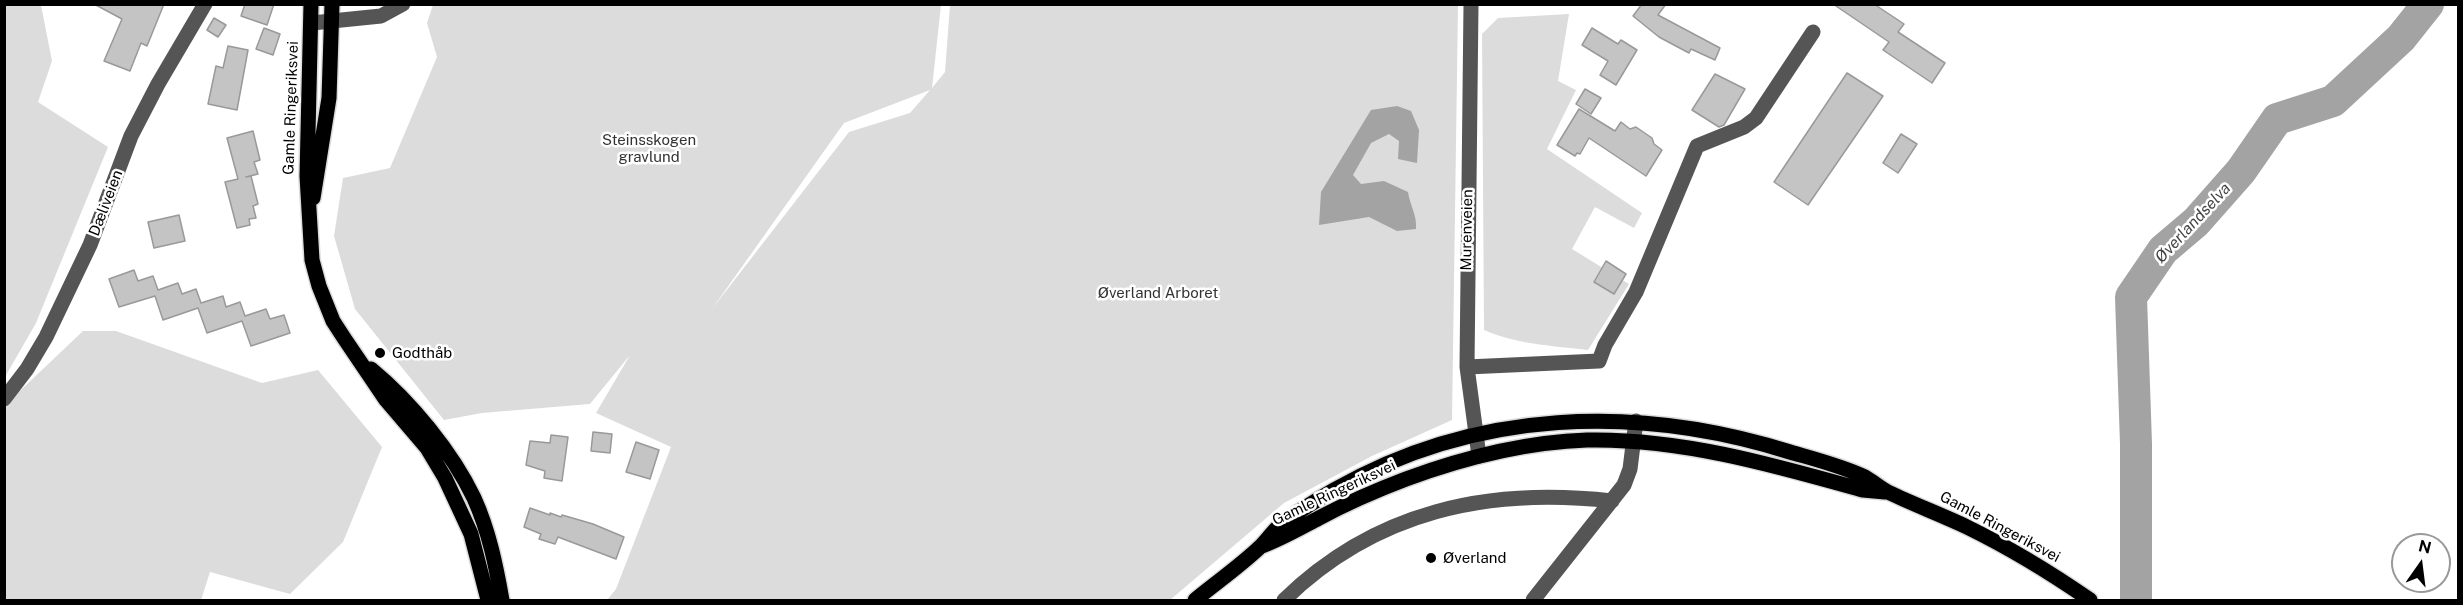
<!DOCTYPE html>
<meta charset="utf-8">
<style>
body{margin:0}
#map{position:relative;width:2463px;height:605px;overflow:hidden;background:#fff;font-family:"Public Sans",sans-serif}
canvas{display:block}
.frame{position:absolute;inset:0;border:6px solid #000;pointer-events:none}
.north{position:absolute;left:2391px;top:533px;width:60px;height:60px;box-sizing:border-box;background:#fff;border:2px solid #999;border-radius:50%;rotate:14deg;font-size:16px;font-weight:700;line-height:24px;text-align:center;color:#000}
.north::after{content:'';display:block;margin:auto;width:21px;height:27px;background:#000;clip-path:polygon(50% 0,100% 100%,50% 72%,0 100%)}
</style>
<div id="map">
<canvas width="2463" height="605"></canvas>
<div class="frame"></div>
<div class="north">N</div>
</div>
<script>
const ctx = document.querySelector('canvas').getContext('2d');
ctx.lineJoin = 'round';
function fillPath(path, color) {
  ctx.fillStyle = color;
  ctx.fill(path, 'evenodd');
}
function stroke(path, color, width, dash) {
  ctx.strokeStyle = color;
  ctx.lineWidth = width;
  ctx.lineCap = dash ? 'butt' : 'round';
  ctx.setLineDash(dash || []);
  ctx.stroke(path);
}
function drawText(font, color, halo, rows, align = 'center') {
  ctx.font = font + ' "Public Sans",sans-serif';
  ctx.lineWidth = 5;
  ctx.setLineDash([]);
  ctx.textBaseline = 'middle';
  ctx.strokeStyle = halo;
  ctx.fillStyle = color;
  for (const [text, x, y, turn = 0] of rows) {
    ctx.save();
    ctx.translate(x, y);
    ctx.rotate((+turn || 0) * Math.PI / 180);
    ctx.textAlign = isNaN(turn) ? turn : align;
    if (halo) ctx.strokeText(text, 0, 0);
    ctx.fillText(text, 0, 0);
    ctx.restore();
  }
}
const green = new Path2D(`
 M 5,4 L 41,5 L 52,61 L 38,102 L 108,147 L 36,323 L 5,377 Z
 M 433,5 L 941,5 L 932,88 L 945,72 L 950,5 L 1458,5 L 1452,420 L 1372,456 L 1284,503 L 1170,600 L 607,600 L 616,589 L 671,447 L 596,413 L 630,355 L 590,404 L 482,413 L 444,420 L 355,309 L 334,236 L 343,178 L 390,168 L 437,57 L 427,23 ZM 930,90 L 910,113 L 849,132 L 712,309 L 844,123 Z
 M 1569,14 L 1558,81 L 1576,90 L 1547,149 L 1642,213 L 1634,228 L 1595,207 L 1572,249 L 1629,284 L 1588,350 C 1553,346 1516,344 1484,330 L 1482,34 L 1498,18 Z
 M 83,331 L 116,331 L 262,383 L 318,370 L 382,447 L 343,542 L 290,594 L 210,572 L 201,600 L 5,600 L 5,405 Z`);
const water = new Path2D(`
 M 1397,106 L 1411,111 L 1419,130 L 1417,163 L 1398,159 L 1399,141 L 1389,134 L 1371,143 L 1353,175 L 1361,184 L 1384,181 L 1408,192 C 1410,206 1417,214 1416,229 L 1397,231 L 1369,217 L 1319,225 L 1321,192 L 1371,110 Z`);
const river = new Path2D(`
 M 2136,600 L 2136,444 L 2131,297 L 2163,250 L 2196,222 L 2241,171 L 2277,119 L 2333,101 L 2401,38 L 2428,4`);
const building = new Path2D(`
 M 94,4 L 164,4 L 147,46 L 141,43 L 130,71 L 104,61 L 122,19 Z
 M 245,4 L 274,4 L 267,25 L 241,16 Z
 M 1642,4 L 1666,4 L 1658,15 L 1720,48 L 1715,60 L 1691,49 L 1689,53 L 1659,37 L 1633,16 Z
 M 1833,4 L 1874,4 L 1904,24 L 1898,32 L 1945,63 L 1932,83 L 1883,50 L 1889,42 Z
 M 214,18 L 226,25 L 218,37 L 207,30 Z
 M 264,28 L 280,34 L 273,55 L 256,49 Z
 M 1592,28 L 1618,44 L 1621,40 L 1637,50 L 1616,85 L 1600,75 L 1608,61 L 1582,45 Z
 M 228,46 L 248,50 L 237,110 L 208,104 L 216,66 L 223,68 Z
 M 1847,73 L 1883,96 L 1808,205 L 1774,182 Z
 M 1715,74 L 1745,89 L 1724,125 L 1719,127 L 1692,110 Z
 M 1585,89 L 1601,98 L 1591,114 L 1576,104 Z
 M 1579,109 L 1615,131 L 1621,122 L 1630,129 L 1636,127 L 1652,138 L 1654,144 L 1662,150 L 1646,176 L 1589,138 L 1580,154 L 1577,153 L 1575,156 L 1557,145 Z
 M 253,131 L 260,160 L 254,162 L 258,174 L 246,177 L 251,176 L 258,204 L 253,206 L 256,218 L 249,219 L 250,225 L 237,228 L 225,182 L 238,179 L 227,138 Z
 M 1901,134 L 1917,144 L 1898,173 L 1883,163 Z
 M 179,215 L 185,241 L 154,248 L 148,222 Z
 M 1606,261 L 1626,274 L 1614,294 L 1594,282 Z
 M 134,270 L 138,281 L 153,276 L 158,290 L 178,283 L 182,294 L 196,289 L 201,303 L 223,296 L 226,307 L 240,302 L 245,316 L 266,309 L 270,319 L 284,315 L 290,333 L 251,346 L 242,321 L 207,333 L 198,308 L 163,320 L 155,296 L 119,307 L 109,279 Z
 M 593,432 L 612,434 L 610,453 L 591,451 Z
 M 551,435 L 568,437 L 562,481 L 544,478 L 545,471 L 526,465 L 530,441 L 550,443 Z
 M 636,442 L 659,450 L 650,479 L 626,472 Z
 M 530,508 L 550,515 L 550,513 L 561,517 L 562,515 L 593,524 L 624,537 L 616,559 L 558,537 L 555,544 L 539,539 L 541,534 L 524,527 Z`);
const minor = new Path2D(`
 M 1471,4 L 1467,367 L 1479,456
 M 312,23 L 381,16 L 403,4
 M 1467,367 L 1599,361 L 1605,345 L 1636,292 L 1697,146 L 1744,127 L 1756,118 L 1813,32
 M 4,399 L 27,369 L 46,337 L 90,245 L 131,136 L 158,84 L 205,4
 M 1284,600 C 1375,511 1488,487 1612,501
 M 1533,600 L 1624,485 L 1630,469 L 1636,421`);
const major = new Path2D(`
 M 311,4 L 307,176 L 312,260 L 319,286 L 333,321 L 344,338 L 386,400 L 427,448 L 445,478 L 471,534 L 488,600
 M 313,198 L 329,98 L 332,4
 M 371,369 C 410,401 452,452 474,498 C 489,531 496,566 502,600
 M 1262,546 C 1283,538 1300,528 1319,518 C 1347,503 1377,490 1406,479 C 1463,458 1526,442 1587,440 C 1680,438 1774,465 1863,490 L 1885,492
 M 1195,600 C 1217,582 1240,566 1260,547 C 1266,541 1271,534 1277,528 C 1294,514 1315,501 1334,490 C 1476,409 1637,404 1790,452 C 1814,459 1842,466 1865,477 C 1874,482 1881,489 1890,493 C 1915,505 1942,515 1967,527 C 2010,548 2051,573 2090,600`);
const markers = [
 [380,353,6,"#000"],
 [1431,558,6,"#000"]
];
const streetNames = [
 ["Gamle Ringeriksvei",291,108,-88],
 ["Dæliveien",106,203,-69],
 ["Murenveien",1467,230,-89],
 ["Gamle Ringeriksvei",1334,493,-25],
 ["Gamle Ringeriksvei",2000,527,28]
];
const parkNames = [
 ["Steinsskogen",649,140],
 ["gravlund",649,157],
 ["Øverland Arboret",1158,293]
];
const poiNames = [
 ["Godthåb",392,353],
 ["Øverland",1443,558]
];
const waterNames = [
 ["Øverlandselva",2193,223,-47]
];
fillPath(green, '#dcdcdc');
fillPath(water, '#a3a3a3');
stroke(river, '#a3a3a3', 32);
fillPath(building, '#c4c4c4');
stroke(building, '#999', 1.5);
stroke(major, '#dbdbdb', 18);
stroke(minor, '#555', 15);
stroke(major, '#000', 15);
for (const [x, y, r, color] of markers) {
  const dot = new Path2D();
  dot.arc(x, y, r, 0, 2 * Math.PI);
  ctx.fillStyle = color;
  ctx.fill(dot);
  stroke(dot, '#fff', 2);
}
drawText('15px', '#000', '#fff', streetNames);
drawText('15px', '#333', '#fff', parkNames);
drawText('15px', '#000', '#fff', poiNames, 'left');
drawText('italic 16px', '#444', '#fff', waterNames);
</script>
